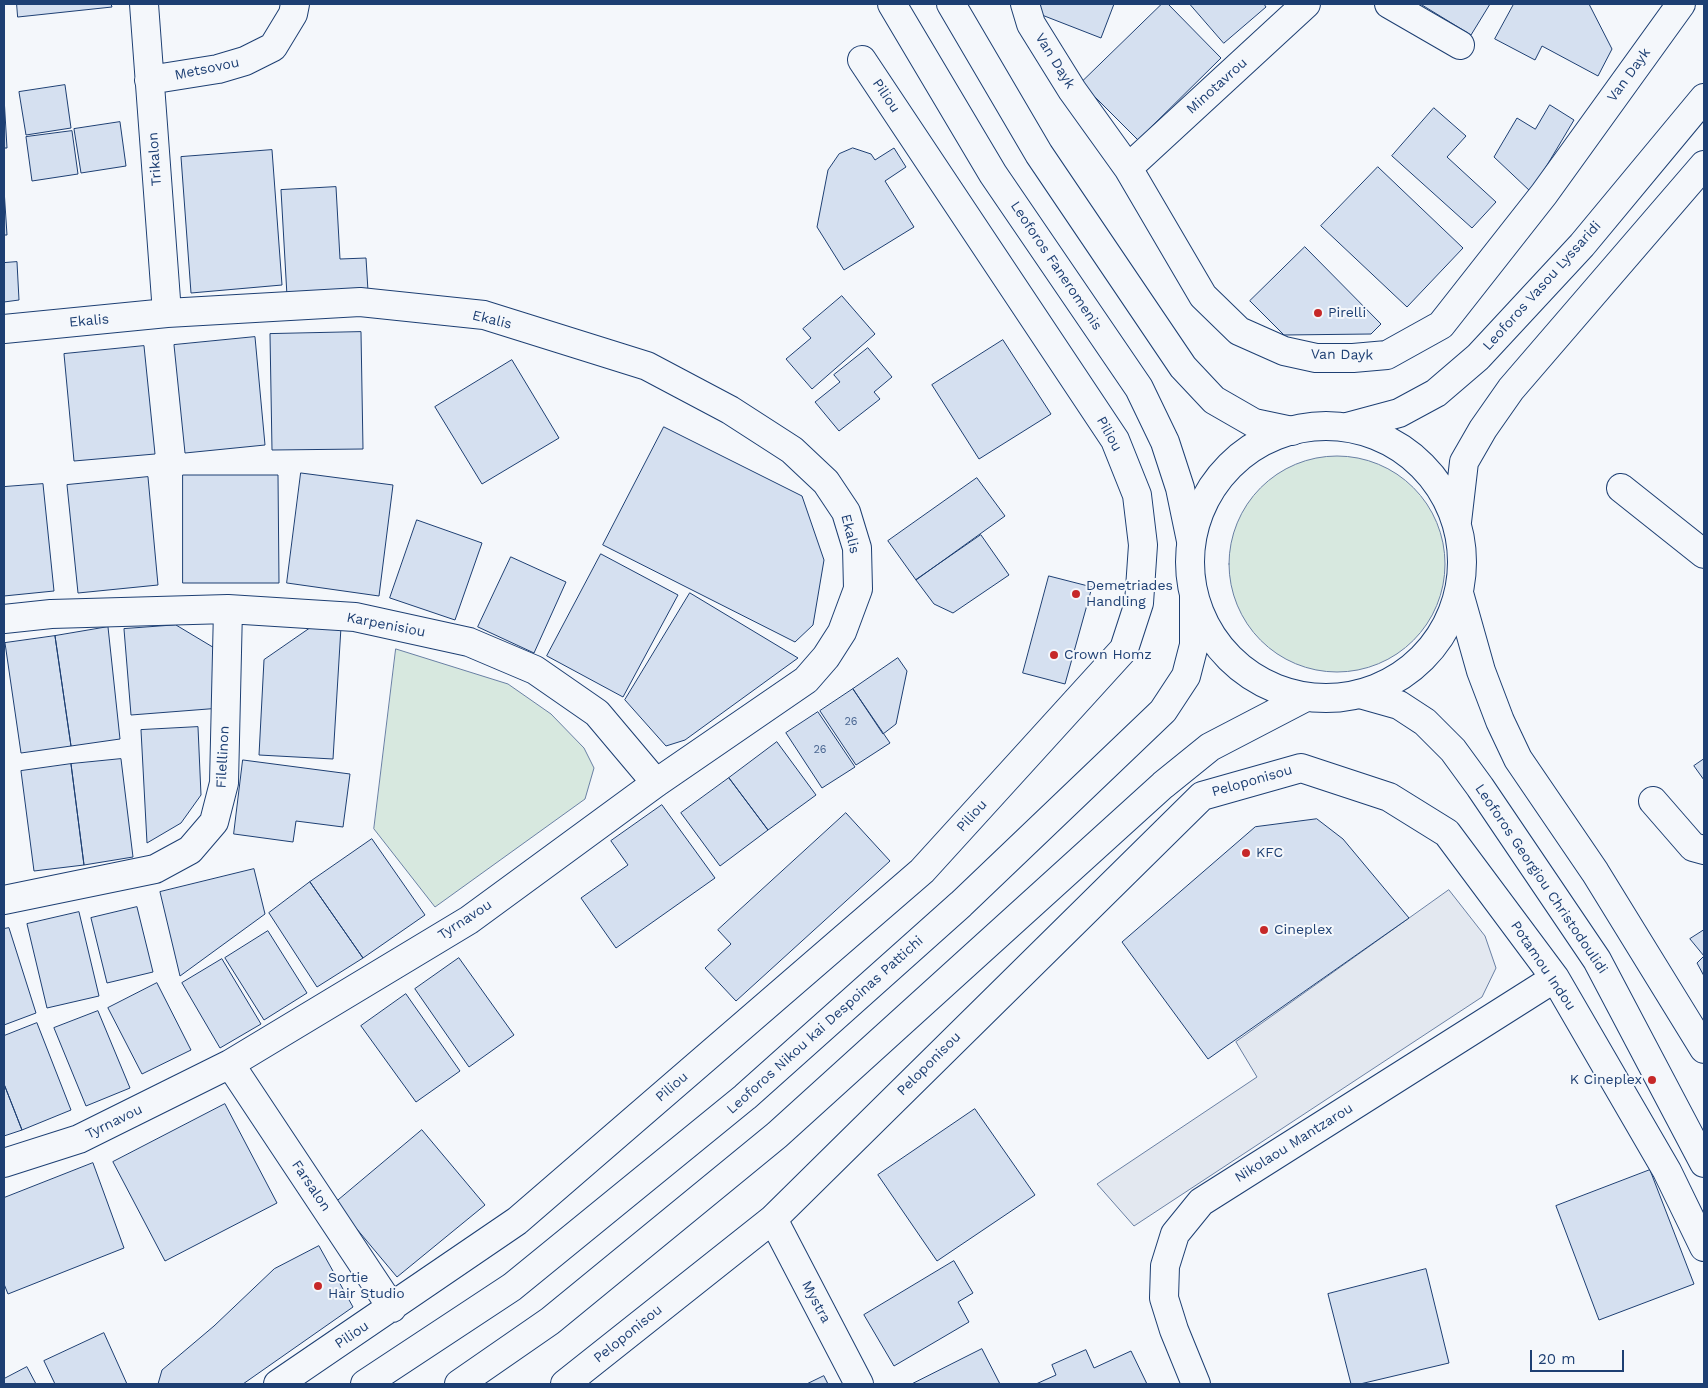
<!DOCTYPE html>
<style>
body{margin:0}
#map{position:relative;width:1708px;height:1388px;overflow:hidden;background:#f4f7fb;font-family:"Work Sans",sans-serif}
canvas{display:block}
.frame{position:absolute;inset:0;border:5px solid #1d3f73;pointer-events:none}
.scale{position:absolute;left:1530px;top:1350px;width:94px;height:22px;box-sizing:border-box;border:2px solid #1d3f73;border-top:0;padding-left:6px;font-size:15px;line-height:18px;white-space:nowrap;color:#1d3f73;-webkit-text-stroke:4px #f4f7fb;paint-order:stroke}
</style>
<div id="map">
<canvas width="1708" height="1388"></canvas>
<div class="frame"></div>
<div class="scale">20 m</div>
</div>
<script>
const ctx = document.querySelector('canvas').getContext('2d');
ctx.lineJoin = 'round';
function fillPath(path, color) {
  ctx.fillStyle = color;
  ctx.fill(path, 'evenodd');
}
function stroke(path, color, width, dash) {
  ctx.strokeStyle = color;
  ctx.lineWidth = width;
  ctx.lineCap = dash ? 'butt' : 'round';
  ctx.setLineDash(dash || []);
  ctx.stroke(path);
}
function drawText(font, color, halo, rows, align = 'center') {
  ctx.font = font + ' "Work Sans",sans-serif';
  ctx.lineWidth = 4;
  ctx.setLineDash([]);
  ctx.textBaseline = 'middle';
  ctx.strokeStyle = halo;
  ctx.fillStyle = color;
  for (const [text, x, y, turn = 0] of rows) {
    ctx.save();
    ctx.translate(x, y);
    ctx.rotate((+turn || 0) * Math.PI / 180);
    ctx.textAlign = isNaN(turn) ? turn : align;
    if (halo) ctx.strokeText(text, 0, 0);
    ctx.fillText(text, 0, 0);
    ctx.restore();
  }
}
const green = new Path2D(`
 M1229 564a108 108 0 1 1 216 0a108 108 0 1 1-216 0Z
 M 396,649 L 508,684 L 551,714 L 584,748 L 594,768 L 585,799 L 435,907 L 374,829 Z`);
const parking = new Path2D(`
 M 1449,890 L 1485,936 L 1496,968 L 1482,997 L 1134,1226 L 1097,1184 L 1257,1077 L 1236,1042 Z`);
const building = new Path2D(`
 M 17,4 L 111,4 L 112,7 L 18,17 Z
 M 1031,4 L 1114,4 L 1101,38 L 1029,10 Z
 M 1162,4 L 1168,4 L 1221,58 L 1138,140 L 1081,83 Z
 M 1190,4 L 1264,4 L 1266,7 L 1224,43 Z
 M 1423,4 L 1490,4 L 1471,35 L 1422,5 Z
 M 1514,4 L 1589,4 L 1612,49 L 1598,76 L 1542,46 L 1535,60 L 1495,39 Z
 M 65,85 L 71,128 L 26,135 L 19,92 Z
 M 4,97 L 7,148 L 4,148 Z
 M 1550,105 L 1574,120 L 1531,192 L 1494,157 L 1517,118 L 1535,129 Z
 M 1434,108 L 1466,136 L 1447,157 L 1496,202 L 1472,228 L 1392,156 Z
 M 120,122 L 126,166 L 81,173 L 74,129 Z
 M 72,131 L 78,174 L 32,181 L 26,137 Z
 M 853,148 L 871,154 L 875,160 L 894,148 L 906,167 L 885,181 L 914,227 L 844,270 L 817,227 L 828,170 L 839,154 Z
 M 272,150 L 282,285 L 191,293 L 181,157 Z
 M 1378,167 L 1463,248 L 1407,307 L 1321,226 Z
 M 336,187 L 340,259 L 366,258 L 368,291 L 287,296 L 281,190 Z
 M 4,189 L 7,235 L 4,235 Z
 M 1305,247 L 1381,324 L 1371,334 L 1284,335 L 1250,301 Z
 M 17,262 L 19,300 L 4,302 L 4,263 Z
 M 842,296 L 875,334 L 812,389 L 786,359 L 811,338 L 803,329 Z
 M 361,332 L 363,449 L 272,450 L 270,334 Z
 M 255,337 L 265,445 L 185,453 L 174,345 Z
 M 1003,340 L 1051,414 L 979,459 L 932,385 Z
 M 144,346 L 155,454 L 74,461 L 64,354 Z
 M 868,348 L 892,377 L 874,392 L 880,399 L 839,431 L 815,402 L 840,382 L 834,375 Z
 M 512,360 L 559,438 L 482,484 L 435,407 Z
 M 664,427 L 802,496 L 824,560 L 813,625 L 795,642 L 603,545 Z
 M 301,473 L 393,485 L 379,596 L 287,583 Z
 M 183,475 L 278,475 L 279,583 L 183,583 Z
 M 148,477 L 158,585 L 78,593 L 67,485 Z
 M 977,478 L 1005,516 L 916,580 L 888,541 Z
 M 43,484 L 54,591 L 4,596 L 4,487 Z
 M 417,520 L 482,543 L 455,620 L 390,598 Z
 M 981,535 L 1009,575 L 953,613 L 934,604 L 916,580 Z
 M 601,554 L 678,595 L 623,697 L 547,656 Z
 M 511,557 L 566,582 L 534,653 L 478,627 Z
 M 1049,576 L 1092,587 L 1065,684 L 1023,673 Z
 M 690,593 L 798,658 L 685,740 L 666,746 L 625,700 Z
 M 176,625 L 216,649 L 221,708 L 131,715 L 124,629 Z
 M 313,626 L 341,627 L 333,759 L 259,755 L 264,660 Z
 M 108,627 L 120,739 L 71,746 L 55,636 Z
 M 55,636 L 71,746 L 21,753 L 5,643 Z
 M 898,658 L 907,671 L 896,724 L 883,734 L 853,689 Z
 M 853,689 L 890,743 L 856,765 L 820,711 Z
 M 818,712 L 855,767 L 822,788 L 786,733 Z
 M 198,727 L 201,795 L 181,823 L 147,843 L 141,730 Z
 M 777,742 L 816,795 L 768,830 L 729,778 Z
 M 121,759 L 133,857 L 84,865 L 71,764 Z
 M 1704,759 L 1704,780 L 1694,766 Z
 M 243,760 L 350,774 L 343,827 L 296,821 L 293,842 L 234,834 Z
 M 71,764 L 84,865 L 34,871 L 21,771 Z
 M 729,778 L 768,830 L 720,866 L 681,813 Z
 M 662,805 L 715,878 L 616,948 L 581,898 L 628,865 L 611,841 Z
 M 846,813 L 890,861 L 736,1001 L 705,968 L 731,944 L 718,930 Z
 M 1317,819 L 1343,839 L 1409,918 L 1208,1059 L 1122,942 L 1255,827 Z
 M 372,839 L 425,915 L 363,958 L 310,882 Z
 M 254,869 L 265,914 L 180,976 L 160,892 Z
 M 310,882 L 363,958 L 317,987 L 269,913 Z
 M 137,907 L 153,972 L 107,983 L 91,918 Z
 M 79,912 L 99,996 L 47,1008 L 27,924 Z
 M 9,928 L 36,1013 L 4,1025 L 4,929 Z
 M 1704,930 L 1704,976 L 1697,963 L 1704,956 L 1690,939 Z
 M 268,931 L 307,993 L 264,1020 L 225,958 Z
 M 459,958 L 514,1035 L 469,1067 L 415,989 Z
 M 222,959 L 261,1024 L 220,1048 L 182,983 Z
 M 157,983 L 191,1050 L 142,1074 L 108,1008 Z
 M 406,994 L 460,1071 L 416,1102 L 361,1026 Z
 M 98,1011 L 130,1088 L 86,1106 L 54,1028 Z
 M 37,1023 L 71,1110 L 22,1130 L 4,1084 L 4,1036 Z
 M 4,1084 L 22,1130 L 4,1136 Z
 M 225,1104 L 277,1203 L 165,1261 L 113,1162 Z
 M 975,1109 L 1035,1195 L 937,1261 L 878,1175 Z
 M 422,1130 L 485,1205 L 397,1277 L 335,1203 Z
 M 93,1163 L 124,1248 L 8,1294 L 4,1284 L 4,1198 Z
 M 1650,1170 L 1694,1284 L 1599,1320 L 1556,1206 Z
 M 319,1246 L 353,1307 L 243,1384 L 158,1384 L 162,1370 L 214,1326 L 274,1269 Z
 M 954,1261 L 973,1293 L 958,1302 L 969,1322 L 894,1366 L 864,1315 Z
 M 1426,1269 L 1449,1363 L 1360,1384 L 1351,1384 L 1328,1294 Z
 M 104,1333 L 127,1384 L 55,1384 L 44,1361 Z
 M 982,1349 L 1000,1384 L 912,1384 Z
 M 1086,1350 L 1094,1368 L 1131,1351 L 1147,1384 L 1036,1384 L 1056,1375 L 1052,1365 Z
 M 27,1367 L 36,1384 L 4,1384 L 4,1379 Z
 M 824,1376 L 828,1384 L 807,1384 Z`);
const minor = new Path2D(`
 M 144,4 L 167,313
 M 1025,4 L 1031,24 L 1072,90 L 1128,168 L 1203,296 L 1239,331 L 1284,351 L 1316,358 L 1353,358 L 1387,355 L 1441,325 L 1544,194 L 1681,4
 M 1389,4 L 1460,45
 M 149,80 L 218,69 L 245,61 L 273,47 L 293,14 L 295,4
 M 1128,168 L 1306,4
 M 4,329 L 167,313 L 360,302 L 484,315 L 647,366 L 730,410 L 792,450 L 826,482 L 846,512 L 857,548 L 858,589 L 842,632 L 826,657 L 806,680 L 656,783 L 469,920 L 230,1064 L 79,1139 L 4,1163
 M 1621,488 L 1704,554
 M 4,619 L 51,614 L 228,609 L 355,617 L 469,642 L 535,670 L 597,713 L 656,783
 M 1653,801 L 1693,847 L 1704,850
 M 4,900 L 155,869 L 190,850 L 214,822 L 224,783 L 228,609
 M 230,1064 L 392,1308
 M 773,1219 L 859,1384
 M 278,1384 L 517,1221 L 922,871 L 1124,649 L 1139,603 L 1143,545 L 1137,495 L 1115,440 L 862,60
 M 565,1384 L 773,1219 L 1202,796 L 1301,768 L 1389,797 L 1447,833 L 1555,978 L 1667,1171 L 1704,1247
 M 1196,1384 L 1174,1330 L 1164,1298 L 1165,1266 L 1175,1234 L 1201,1202 L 1555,978`);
const secondary = new Path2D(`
 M 892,4 L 993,174 L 1139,388 L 1165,442 L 1180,488 L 1191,541
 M 951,4 L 1039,154 L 1183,367 L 1214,400 L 1254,423 L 1292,431
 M 1459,593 L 1481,671 L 1500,721 L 1518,759 L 1595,872 L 1704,1049
 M 1360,694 L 1399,705 L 1425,722 L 1453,750 L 1480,787 L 1597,960 L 1704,1163`);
const primary = new Path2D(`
 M1190 562a136 136 0 1 1 272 0a136 136 0 1 1-272 0Z
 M 1347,427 L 1399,413 L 1436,393 L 1478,357 L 1582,245 L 1704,98
 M 1457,522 L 1464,462 L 1483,429 L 1511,389 L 1704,165
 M 365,1384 L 512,1287 L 745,1097 L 961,904 L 1163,711 L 1186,676 L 1194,645 L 1194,596
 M 459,1384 L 550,1321 L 777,1135 L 1163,785 L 1210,747 L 1306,697`);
const markers = [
 [1318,313,5,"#c62828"],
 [1076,594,5,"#c62828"],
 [1054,655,5,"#c62828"],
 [1246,853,5,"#c62828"],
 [1264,930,5,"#c62828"],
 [1652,1080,5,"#c62828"],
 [318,1286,5,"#c62828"]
];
const numberNames = [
 ["26",851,722],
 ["26",820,750]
];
const streetNames = [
 ["Van Dayk",1055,61,58],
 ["Metsovou",207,69,-12],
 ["Van Dayk",1629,75,-54],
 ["Minotavrou",1217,86,-42],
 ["Piliou",886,96,56],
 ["Trikalon",155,159,-94],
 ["Leoforos Faneromenis",1056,266,56],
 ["Leoforos Vasou Lyssaridi",1542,286,-48],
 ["Ekalis",492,320,14],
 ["Ekalis",89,321,-5],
 ["Van Dayk",1342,355,1],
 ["Piliou",1109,434,61],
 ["Ekalis",850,534,76],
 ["Karpenisiou",386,625,11],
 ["Filellinon",223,757,-87],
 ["Peloponisou",1252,781,-16],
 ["Piliou",972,816,-48],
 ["Leoforos Georgiou Christodoulidi",1541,879,56],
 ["Tyrnavou",465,920,-33],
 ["Potamou Indou",1543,966,56],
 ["Leoforos Nikou kai Despoinas Pattichi",825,1025,-42],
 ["Peloponisou",929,1064,-45],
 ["Piliou",672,1087,-41],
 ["Tyrnavou",114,1122,-26],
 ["Nikolaou Mantzarou",1294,1143,-32],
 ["Farsalon",311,1186,56],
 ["Mystra",816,1302,62],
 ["Peloponisou",628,1334,-39],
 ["Piliou",352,1335,-34]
];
const poiNames = [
 ["Pirelli",1328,313],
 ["Demetriades",1086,586],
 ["Handling",1086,602],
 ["Crown Homz",1064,655],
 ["KFC",1256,853],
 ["Cineplex",1274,930],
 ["K Cineplex",1642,1080,"right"],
 ["Sortie",328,1278],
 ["Hair Studio",328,1294]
];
fillPath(green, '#d7e8df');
stroke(green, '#687fa3', 1);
fillPath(parking, '#e3e8f0');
stroke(parking, '#687fa3', 1);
fillPath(building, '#d5e0f0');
stroke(building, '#1d3f73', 1);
stroke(minor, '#1d3f73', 30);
stroke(secondary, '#1d3f73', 30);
stroke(primary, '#1d3f73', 30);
stroke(minor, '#f4f7fb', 28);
stroke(secondary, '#f4f7fb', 28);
stroke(primary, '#f4f7fb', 28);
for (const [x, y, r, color] of markers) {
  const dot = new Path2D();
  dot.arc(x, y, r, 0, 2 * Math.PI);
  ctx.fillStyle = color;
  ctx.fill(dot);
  stroke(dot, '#f4f7fb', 2);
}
drawText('11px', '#4b6792', null, numberNames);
drawText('14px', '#1d3f73', '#f4f7fb', streetNames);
drawText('14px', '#1d3f73', '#f4f7fb', poiNames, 'left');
</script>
